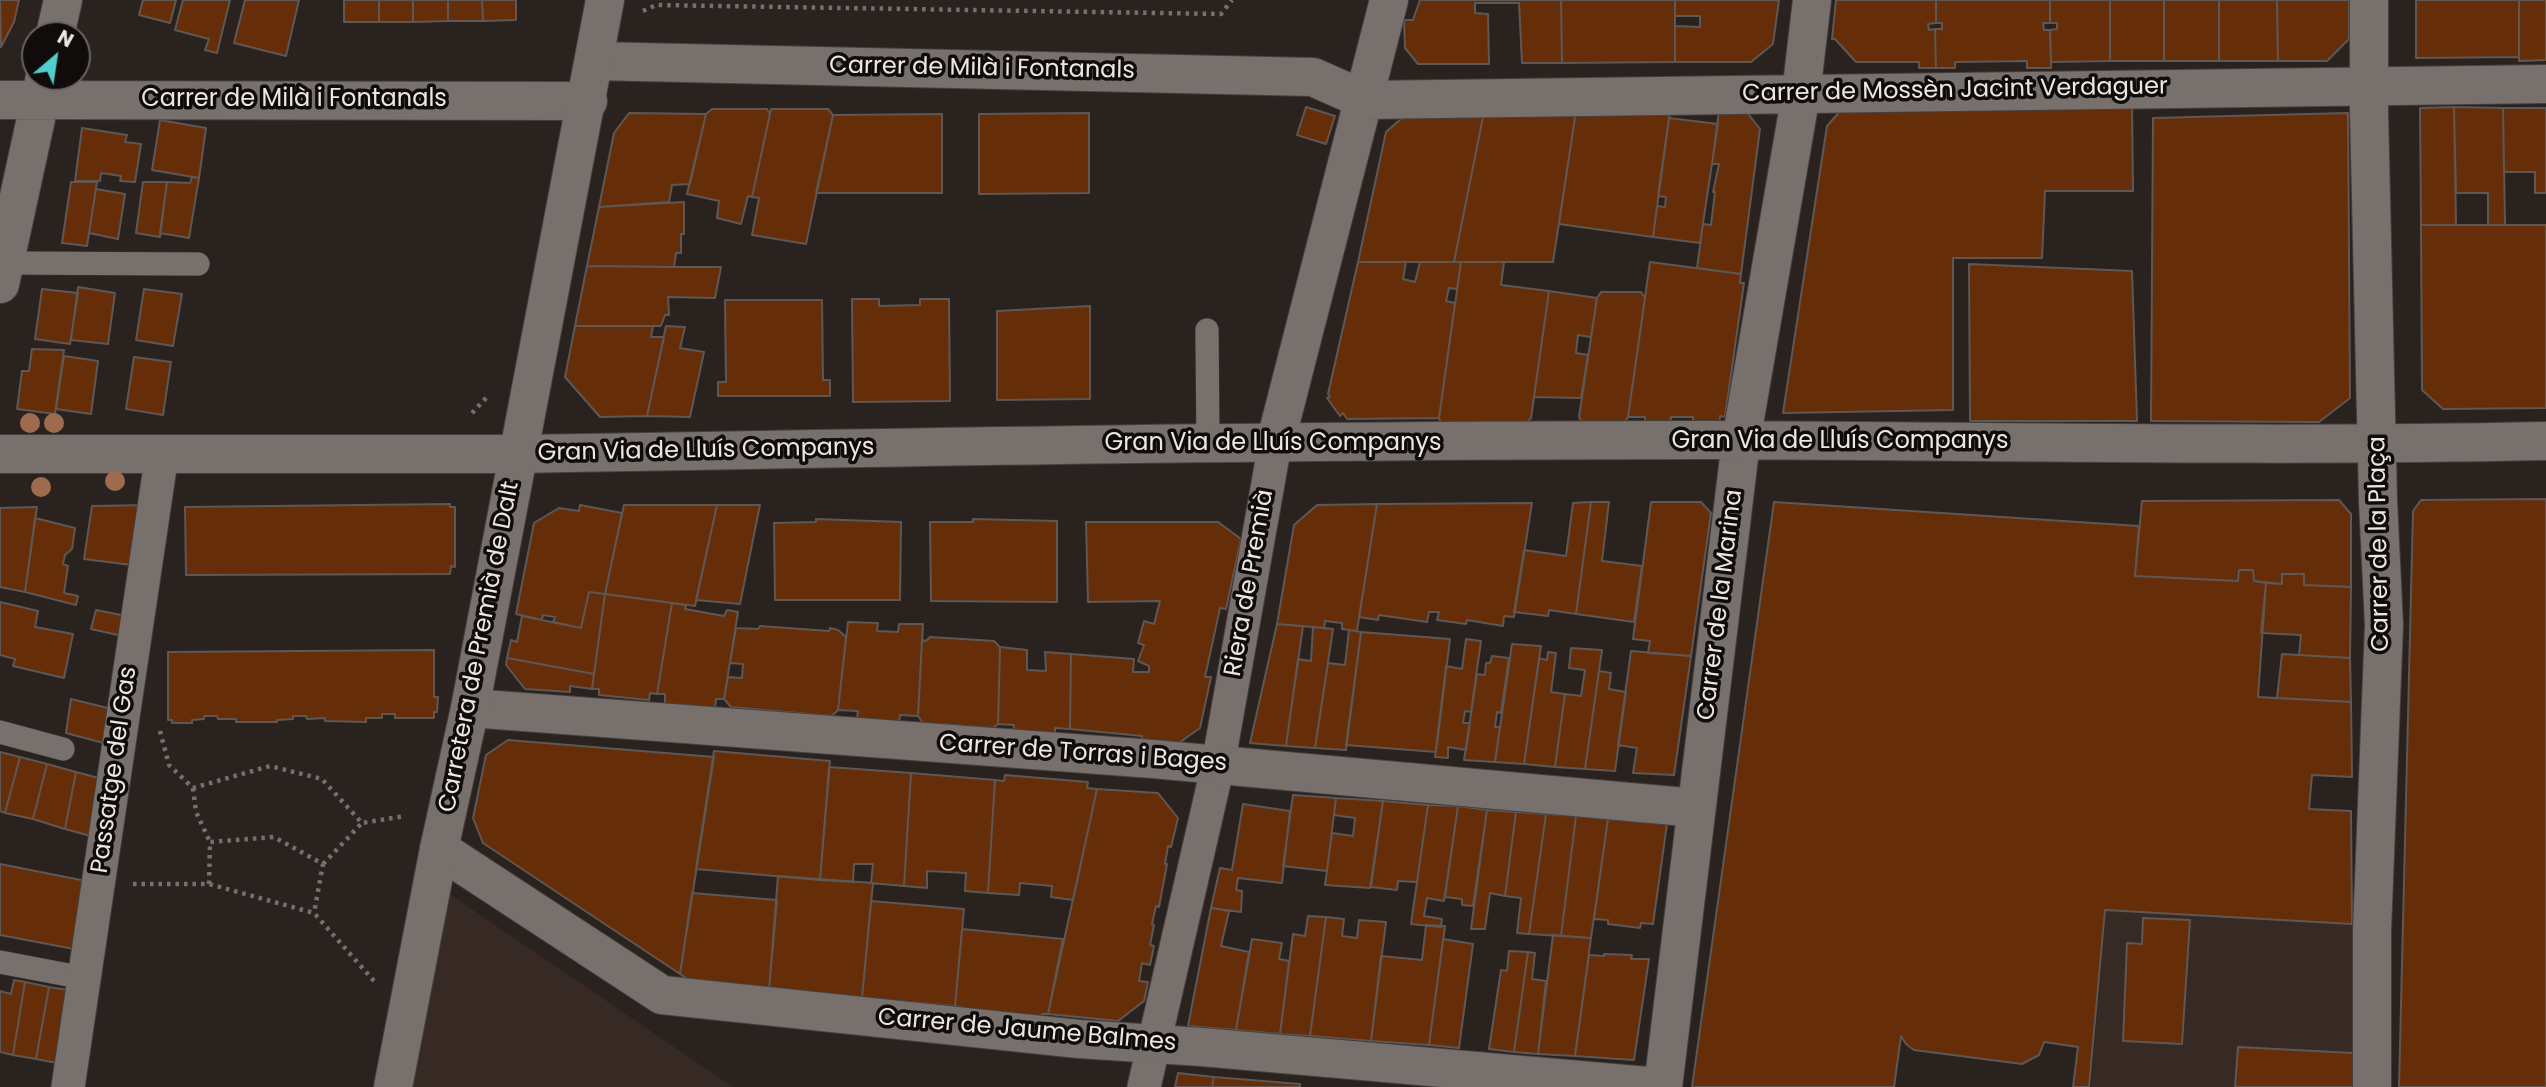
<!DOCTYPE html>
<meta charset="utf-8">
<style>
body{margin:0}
#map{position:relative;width:2546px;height:1087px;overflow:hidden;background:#29221f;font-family:Poppins,sans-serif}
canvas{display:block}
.north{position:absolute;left:21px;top:21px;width:70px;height:70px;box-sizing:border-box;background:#0f0c0b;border:2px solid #676462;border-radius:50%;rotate:29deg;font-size:19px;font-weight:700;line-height:28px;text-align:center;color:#ebe7e4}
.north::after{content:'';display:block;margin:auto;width:24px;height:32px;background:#52cdcd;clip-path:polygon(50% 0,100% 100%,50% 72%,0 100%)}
</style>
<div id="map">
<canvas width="2546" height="1087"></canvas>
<div class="north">N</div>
</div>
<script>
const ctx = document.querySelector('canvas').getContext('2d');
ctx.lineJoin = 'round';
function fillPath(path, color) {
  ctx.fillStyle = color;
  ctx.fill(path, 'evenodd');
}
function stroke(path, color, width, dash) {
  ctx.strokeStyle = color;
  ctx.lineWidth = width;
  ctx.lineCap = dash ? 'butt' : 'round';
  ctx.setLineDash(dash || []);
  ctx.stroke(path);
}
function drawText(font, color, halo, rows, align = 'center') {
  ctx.font = font + ' Poppins,sans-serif';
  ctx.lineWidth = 7;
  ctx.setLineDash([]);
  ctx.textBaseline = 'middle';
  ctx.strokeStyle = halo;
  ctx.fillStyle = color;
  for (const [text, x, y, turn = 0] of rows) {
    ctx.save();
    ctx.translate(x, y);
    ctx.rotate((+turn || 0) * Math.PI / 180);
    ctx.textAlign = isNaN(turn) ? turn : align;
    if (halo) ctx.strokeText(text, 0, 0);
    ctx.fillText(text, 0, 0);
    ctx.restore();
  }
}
const built = new Path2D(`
 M 448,893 L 733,1087 L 409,1087 Z
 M 2106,909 L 2354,923 L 2354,1087 L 2091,1087 Z`);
const building = new Path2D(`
 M 0,0 L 19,0 L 14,22 L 1,47 Z
 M 143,0 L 176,0 L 170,23 L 139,15 Z
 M 183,0 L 230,0 L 217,53 L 205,50 L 209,39 L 175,30 Z
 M 245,0 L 299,0 L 286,56 L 234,43 Z
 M 344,0 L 379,0 L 379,22 L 344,22 Z
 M 379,0 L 413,0 L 413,22 L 379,22 Z
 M 413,0 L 448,0 L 448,21 L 413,22 Z
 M 448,0 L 482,0 L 483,21 L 448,21 Z
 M 482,0 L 516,0 L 516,20 L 483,21 Z
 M 1420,0 L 1561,0 L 1562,63 L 1522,63 L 1519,3 L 1475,3 L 1475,13 L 1488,14 L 1489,64 L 1418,64 L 1405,48 L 1404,20 L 1413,20 Z
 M 1561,0 L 1675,0 L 1675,62 L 1562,63 Z
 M 1675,0 L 1779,0 L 1773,44 L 1751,62 L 1675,62 L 1675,26 L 1700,27 L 1700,16 L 1675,16 Z
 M 1836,0 L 1936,0 L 1936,23 L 1928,24 L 1929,30 L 1935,29 L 1936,68 L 1919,68 L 1919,62 L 1856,62 L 1835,39 L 1832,39 Z
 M 1936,0 L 2050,0 L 2050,23 L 2043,23 L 2044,30 L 2050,30 L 2051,68 L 2027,68 L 2027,61 L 1955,62 L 1955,68 L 1936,68 L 1935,29 L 1942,29 L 1942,23 L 1936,23 Z
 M 2050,0 L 2110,0 L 2110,61 L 2051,62 L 2050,30 L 2057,29 L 2057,23 L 2050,23 Z
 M 2110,0 L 2164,0 L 2164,61 L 2110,61 Z
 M 2164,0 L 2219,0 L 2219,61 L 2164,61 Z
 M 2219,0 L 2277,0 L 2278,61 L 2219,61 Z
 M 2277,0 L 2349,0 L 2349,39 L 2327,61 L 2278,61 Z
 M 2416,0 L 2519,0 L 2519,57 L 2416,58 Z
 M 2519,0 L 2546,0 L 2546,60 L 2519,61 Z
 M 1306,107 L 1335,116 L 1326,144 L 1297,135 Z
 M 2132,107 L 2133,191 L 2045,191 L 2042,258 L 1953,258 L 1953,410 L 1783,413 L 1827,126 L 1843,108 Z
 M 2454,107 L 2503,108 L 2505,225 L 2488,225 L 2488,193 L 2456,193 Z
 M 2454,107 L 2456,225 L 2421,225 L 2420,108 Z
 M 2503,108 L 2546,108 L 2546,193 L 2535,193 L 2535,172 L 2504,172 Z
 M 712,109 L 767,109 L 770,114 L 752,197 L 748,196 L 741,224 L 717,218 L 719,201 L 687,194 L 706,114 Z
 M 771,109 L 828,109 L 833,115 L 806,244 L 752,235 L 759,198 L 752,197 Z
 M 1745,110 L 1760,129 L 1741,274 L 1697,268 L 1703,224 L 1711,225 L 1715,192 L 1713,192 L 1719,164 L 1712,164 L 1719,111 Z
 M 1576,111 L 1670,111 L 1653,237 L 1559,224 Z
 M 1576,111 L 1553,262 L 1454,262 L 1484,112 Z
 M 1409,112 L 1484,112 L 1454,262 L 1358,262 L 1386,132 Z
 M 629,113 L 706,114 L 690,184 L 672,185 L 669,202 L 599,207 L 614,133 Z
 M 1089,113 L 1089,193 L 979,194 L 979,114 Z
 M 2348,113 L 2350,398 L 2319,422 L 2151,421 L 2153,118 Z
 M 942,114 L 942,193 L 816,193 L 833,115 Z
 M 1669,118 L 1718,124 L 1700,243 L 1653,237 L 1657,206 L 1665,207 L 1666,197 L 1658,196 Z
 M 160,120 L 206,128 L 199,178 L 152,170 Z
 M 82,128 L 127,135 L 125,142 L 141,144 L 135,182 L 120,181 L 121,176 L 101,173 L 100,181 L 75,181 Z
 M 192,177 L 199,178 L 189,238 L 160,233 L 167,182 L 190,183 Z
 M 71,182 L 97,182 L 87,246 L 62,243 Z
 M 143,182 L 167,182 L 160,237 L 136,233 Z
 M 96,189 L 125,194 L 118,239 L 89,233 Z
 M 684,202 L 684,234 L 681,234 L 681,253 L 676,253 L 674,267 L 587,266 L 599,207 Z
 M 2421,225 L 2546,225 L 2546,408 L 2443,409 L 2422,390 Z
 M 1358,262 L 1406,262 L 1403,279 L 1415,282 L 1420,262 L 1461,262 L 1457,289 L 1449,288 L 1446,301 L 1455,303 L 1439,418 L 1347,419 L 1343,413 L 1340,416 L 1327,398 L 1330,397 L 1328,394 Z
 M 1461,262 L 1504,262 L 1501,285 L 1549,291 L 1531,418 L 1527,422 L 1441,423 L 1439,418 Z
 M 1650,262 L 1741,274 L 1740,283 L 1744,283 L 1725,417 L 1720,416 L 1719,425 L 1693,421 L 1693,417 L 1671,417 L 1670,424 L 1645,421 L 1645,417 L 1628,417 Z
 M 1969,264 L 2132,271 L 2137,421 L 1970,421 Z
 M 587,266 L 674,267 L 721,267 L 715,298 L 668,297 L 669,315 L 665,315 L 661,326 L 575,326 Z
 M 78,287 L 115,293 L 108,344 L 71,340 Z
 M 42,289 L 78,293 L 70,344 L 35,339 Z
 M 144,289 L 182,294 L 173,346 L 136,340 Z
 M 1549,291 L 1597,298 L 1591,337 L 1578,335 L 1576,353 L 1588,355 L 1581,398 L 1534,397 Z
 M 1601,292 L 1641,292 L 1645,298 L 1628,417 L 1623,425 L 1584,426 L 1579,417 L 1597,298 Z
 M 852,299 L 879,299 L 879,306 L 920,305 L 920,299 L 949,299 L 950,401 L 853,402 Z
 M 725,300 L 822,300 L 823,380 L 830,380 L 830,396 L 718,396 L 718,382 L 726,382 Z
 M 1090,306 L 1090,399 L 997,400 L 997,311 Z
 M 575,326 L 653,326 L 651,337 L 664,337 L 647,416 L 600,417 L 565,377 Z
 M 666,326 L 685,327 L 680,348 L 704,352 L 690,417 L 647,416 Z
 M 32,349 L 64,350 L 55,414 L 17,409 L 22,371 L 29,371 Z
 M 64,356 L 98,361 L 91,414 L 56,409 Z
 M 134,357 L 171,362 L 163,415 L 126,409 Z
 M 2546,499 L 2546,1087 L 2399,1087 L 2413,511 L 2421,500 Z
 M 2339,500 L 2351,514 L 2351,587 L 2304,585 L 2304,574 L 2282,574 L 2282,584 L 2254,581 L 2253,570 L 2239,570 L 2238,581 L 2135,576 L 2142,501 Z
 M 1591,502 L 1609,502 L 1602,561 L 1642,566 L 1634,622 L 1576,614 Z
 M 1591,502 L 1576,614 L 1549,610 L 1548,616 L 1514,612 L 1524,550 L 1566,556 L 1573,503 Z
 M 1651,502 L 1701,502 L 1711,513 L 1691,656 L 1648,653 L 1650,641 L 1633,639 Z
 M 1774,502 L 2139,526 L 2135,576 L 2238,581 L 2239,570 L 2253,570 L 2254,581 L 2266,583 L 2258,697 L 2351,702 L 2352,777 L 2312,775 L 2309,809 L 2351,811 L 2352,924 L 2105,910 L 2089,1087 L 2073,1087 L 2078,1047 L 2044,1042 L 2039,1055 L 2022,1064 L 1914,1050 L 1906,1044 L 1901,1036 L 1894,1087 L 1692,1087 Z
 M 1532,503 L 1514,617 L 1504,616 L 1503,626 L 1467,620 L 1466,624 L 1437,620 L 1439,612 L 1429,612 L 1427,622 L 1379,615 L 1378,620 L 1359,617 L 1377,504 Z
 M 450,504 L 450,507 L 455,507 L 455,567 L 451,566 L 450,574 L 186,575 L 185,507 Z
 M 1377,504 L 1357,631 L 1342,629 L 1342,623 L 1325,621 L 1324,628 L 1277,624 L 1294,525 L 1317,505 Z
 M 149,505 L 139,566 L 84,559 L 92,506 Z
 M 580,505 L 622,513 L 605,594 L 589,592 L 581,628 L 553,622 L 555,617 L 543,615 L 542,620 L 516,614 L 534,523 L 559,508 L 579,511 Z
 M 624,505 L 717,505 L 695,606 L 605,594 Z
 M 717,505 L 760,505 L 740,604 L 696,600 Z
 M 37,507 L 25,592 L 0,587 L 0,508 Z
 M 35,518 L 75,528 L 72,549 L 65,555 L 63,564 L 68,566 L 64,593 L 78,596 L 76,605 L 25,592 Z
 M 816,519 L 901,522 L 900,600 L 775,600 L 774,523 L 816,522 Z
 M 973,519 L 1057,521 L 1057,602 L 931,601 L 930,522 L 973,522 Z
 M 1086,522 L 1218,522 L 1241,539 L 1226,609 L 1220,608 L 1205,677 L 1211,677 L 1200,728 L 1176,745 L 1142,742 L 1142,736 L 1070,729 L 1071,654 L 1134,659 L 1133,672 L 1149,672 L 1149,666 L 1138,661 L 1144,645 L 1138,643 L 1144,621 L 1154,624 L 1160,601 L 1088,602 Z
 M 2282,574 L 2304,574 L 2304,585 L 2351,587 L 2350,658 L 2299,655 L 2301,635 L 2261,633 L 2266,583 L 2282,584 Z
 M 589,592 L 605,594 L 594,674 L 507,658 L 511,640 L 517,642 L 522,616 L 581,628 Z
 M 605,594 L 672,603 L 657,694 L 650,693 L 649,700 L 599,695 L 599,689 L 592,689 Z
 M 0,602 L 38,611 L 35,627 L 73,634 L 64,678 L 13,666 L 15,659 L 0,655 Z
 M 672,603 L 686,605 L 685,609 L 724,616 L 727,610 L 738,612 L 724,699 L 716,699 L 715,708 L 665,704 L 665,694 L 657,694 Z
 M 96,610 L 131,617 L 127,637 L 91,629 Z
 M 848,622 L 878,623 L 877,631 L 898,632 L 899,624 L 923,624 L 918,716 L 900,715 L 899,722 L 857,718 L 858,711 L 838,710 Z
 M 1277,624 L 1303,626 L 1286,746 L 1250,743 Z
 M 760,626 L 829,631 L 830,628 L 838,630 L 846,637 L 838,710 L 832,716 L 731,707 L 724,699 L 728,677 L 742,678 L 743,664 L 730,663 L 736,628 L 758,629 Z
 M 1313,627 L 1333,629 L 1315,748 L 1286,746 L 1298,659 L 1311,661 Z
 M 1349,630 L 1361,632 L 1346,750 L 1315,748 L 1328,663 L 1345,665 Z
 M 1361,632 L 1450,639 L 1436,752 L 1346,745 Z
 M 930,637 L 994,641 L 1000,647 L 998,724 L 993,728 L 923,723 L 918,716 L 922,640 L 926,641 Z
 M 1466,639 L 1481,641 L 1471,712 L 1465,711 L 1463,723 L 1470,723 L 1466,750 L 1448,747 L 1448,758 L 1435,757 L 1446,666 L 1462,669 Z
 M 1512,644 L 1541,646 L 1524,764 L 1495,762 Z
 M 1000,647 L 1027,650 L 1027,670 L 1046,671 L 1045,652 L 1071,654 L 1070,729 L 1055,728 L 1055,735 L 1013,732 L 1014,725 L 998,724 Z
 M 1571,648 L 1602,650 L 1585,769 L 1555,767 L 1565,694 L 1581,696 L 1585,670 L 1569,668 Z
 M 434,650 L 434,697 L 438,697 L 437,712 L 434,712 L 434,718 L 395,718 L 395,714 L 382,714 L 382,718 L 366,718 L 366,722 L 325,721 L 325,718 L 307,719 L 306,716 L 293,716 L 293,719 L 277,720 L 277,722 L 236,722 L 236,719 L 218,719 L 217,716 L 204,716 L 204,719 L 192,720 L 192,723 L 172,723 L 172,720 L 168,720 L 168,652 Z
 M 1631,651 L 1691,656 L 1674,775 L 1633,773 L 1637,748 L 1618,745 Z
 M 1548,652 L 1556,653 L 1551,692 L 1565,694 L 1555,767 L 1524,764 L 1539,658 L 1547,660 Z
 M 2282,654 L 2350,658 L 2351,702 L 2277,698 Z
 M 1492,656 L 1509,658 L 1501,713 L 1497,712 L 1495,727 L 1500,727 L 1495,762 L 1464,760 L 1477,674 L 1485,675 L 1486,663 L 1490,663 Z
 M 507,658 L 594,674 L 592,689 L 570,686 L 570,692 L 525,689 L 506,665 Z
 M 1599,671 L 1611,673 L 1609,689 L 1626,692 L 1615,771 L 1585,769 Z
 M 71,699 L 116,710 L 111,745 L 66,733 Z
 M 508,740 L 714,757 L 680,974 L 483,843 L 473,818 L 486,755 Z
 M 714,751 L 830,761 L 820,880 L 696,869 Z
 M 0,752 L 20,757 L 5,813 L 0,811 Z
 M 20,757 L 47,764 L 33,819 L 5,813 Z
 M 47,764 L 76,772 L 65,829 L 33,819 Z
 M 829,767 L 911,773 L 904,886 L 871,883 L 873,864 L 854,864 L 853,882 L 820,880 Z
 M 76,772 L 106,780 L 98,838 L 65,829 Z
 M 911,773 L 995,780 L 988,893 L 965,891 L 966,873 L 927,871 L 927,888 L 904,886 Z
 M 1005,775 L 1088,782 L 1087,788 L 1097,789 L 1073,900 L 1051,897 L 1052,886 L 1020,883 L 1019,895 L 988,893 L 995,780 L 1004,781 Z
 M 1097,789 L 1158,793 L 1178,818 L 1171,847 L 1168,846 L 1165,864 L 1167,864 L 1159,907 L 1156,906 L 1152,924 L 1154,925 L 1150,945 L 1154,946 L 1150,965 L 1142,963 L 1139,981 L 1148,982 L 1144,1001 L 1118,1021 L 1048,1014 Z
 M 1293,795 L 1336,798 L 1327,871 L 1283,866 Z
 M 1336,798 L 1383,801 L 1370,888 L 1325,885 L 1332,833 L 1353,836 L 1355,818 L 1334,815 Z
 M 1383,801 L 1428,805 L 1417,882 L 1398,881 L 1397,890 L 1371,887 Z
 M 1243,804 L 1290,811 L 1282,883 L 1238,878 L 1236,890 L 1242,891 L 1241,912 L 1211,908 L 1220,868 L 1232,870 Z
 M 1428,805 L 1458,806 L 1444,901 L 1427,898 L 1424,916 L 1442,919 L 1441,927 L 1411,924 Z
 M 1458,806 L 1487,810 L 1473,906 L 1462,905 L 1462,899 L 1445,897 Z
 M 1487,810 L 1516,812 L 1505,896 L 1490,893 L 1485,929 L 1471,929 Z
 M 1516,812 L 1546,814 L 1529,934 L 1517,933 L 1521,898 L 1505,896 Z
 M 1546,814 L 1576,816 L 1561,936 L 1529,934 Z
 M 1576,816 L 1608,819 L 1591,938 L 1561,936 Z
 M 1608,819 L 1667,824 L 1653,924 L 1641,923 L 1640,928 L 1608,924 L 1608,920 L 1594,919 Z
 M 0,864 L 91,882 L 79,950 L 0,935 Z
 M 778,876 L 873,883 L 862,998 L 769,990 Z
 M 692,893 L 777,900 L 769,990 L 693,983 L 680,974 Z
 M 871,901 L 964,909 L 955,1006 L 862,998 Z
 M 1211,908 L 1229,911 L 1221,946 L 1249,952 L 1236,1030 L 1188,1026 Z
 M 1308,916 L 1326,917 L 1310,1036 L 1280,1034 L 1293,934 L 1305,936 Z
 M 1326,917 L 1344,919 L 1342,936 L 1357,938 L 1359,920 L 1386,922 L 1371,1041 L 1310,1036 Z
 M 2143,918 L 2190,920 L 2182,1044 L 2123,1041 L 2127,943 L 2142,944 Z
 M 1426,925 L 1445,926 L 1429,1045 L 1371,1041 L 1381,956 L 1422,960 Z
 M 962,929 L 1063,939 L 1048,1014 L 1042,1014 L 1043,1018 L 960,1012 L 961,1007 L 955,1006 Z
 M 1553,935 L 1591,938 L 1575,1056 L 1538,1054 Z
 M 1252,939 L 1282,943 L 1279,959 L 1289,961 L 1280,1034 L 1236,1030 Z
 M 1443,939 L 1473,944 L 1459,1048 L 1429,1045 Z
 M 1509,951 L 1528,952 L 1514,1052 L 1489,1049 L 1501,970 L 1507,971 Z
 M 1528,952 L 1535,953 L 1532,979 L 1546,981 L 1538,1054 L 1514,1052 Z
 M 1604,954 L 1632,955 L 1631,959 L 1649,959 L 1634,1060 L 1575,1056 L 1589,955 L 1604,956 Z
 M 14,980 L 25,982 L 13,1055 L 0,1052 L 0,991 L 11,994 Z
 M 25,982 L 49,987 L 36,1059 L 13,1055 Z
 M 49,987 L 74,991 L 62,1064 L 36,1059 Z
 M 2238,1047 L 2353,1053 L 2353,1087 L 2235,1087 Z
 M 1178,1073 L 1214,1077 L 1212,1087 L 1175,1087 Z
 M 1214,1077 L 1300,1084 L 1300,1087 L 1212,1087 Z`);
const path = new Path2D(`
 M 643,11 L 656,5 L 1221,14 L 1232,0
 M 472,413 L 488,396
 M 160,731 L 169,765 L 193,788 L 270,766 L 322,779 L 362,823 L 405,816
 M 193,788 L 196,812 L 210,842
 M 323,864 L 362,823
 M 133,884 L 209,884 L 314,913 L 374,981
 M 209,884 L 210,842 L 274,837 L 323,864 L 314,913`);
const service = new Path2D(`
 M 5,263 L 198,264
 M 1207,330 L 1208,444
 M 0,732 L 63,749
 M 0,962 L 84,978`);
const pedestrian = new Path2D(`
 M 68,1087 L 162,454
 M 1144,1087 L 1218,765 L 1275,444`);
const minor = new Path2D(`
 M 2369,0 L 2369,111 L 2378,501 L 2384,625 L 2372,931 L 2372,1087
 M 55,35 L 63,0
 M 594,61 L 1313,77 L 1365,100 L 2546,84
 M 0,100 L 588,101
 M 0,284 L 45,77
 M 1275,444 L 1389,0
 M 518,454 C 915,447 1313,440 1710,440 C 1989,441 2267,447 2546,441
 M 470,708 L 1153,759 L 1696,808
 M 439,849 L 662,995 L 1079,1039 L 1202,1047 L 1659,1087
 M 1663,1087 L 1741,441 L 1801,94 L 1812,0`);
const tertiary = new Path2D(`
 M 0,454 L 518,454
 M 393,1087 L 439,849 L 470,708 L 605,0`);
const trees = [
 [30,423],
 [54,423],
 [115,481],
 [41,487]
];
const streetNames = [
 ["Carrer de Milà i Fontanals",982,69,1],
 ["Carrer de Mossèn Jacint Verdaguer",1955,91,-1],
 ["Carrer de Milà i Fontanals",294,100],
 ["Gran Via de Lluís Companys",1840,442],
 ["Gran Via de Lluís Companys",1273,444],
 ["Gran Via de Lluís Companys",706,451,-1],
 ["Carrer de la Plaça",2380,544,-91],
 ["Riera de Premià",1250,583,-80],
 ["Carrer de la Marina",1721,605,-83],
 ["Carretera de Premià de Dalt",480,647,-79],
 ["Carrer de Torras i Bages",1083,754,4],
 ["Passatge del Gas",115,770,-82],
 ["Carrer de Jaume Balmes",1027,1031,5]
];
fillPath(built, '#372a24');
fillPath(building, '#652d08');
stroke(building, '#5f5754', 2);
stroke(service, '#45403e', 24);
stroke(pedestrian, '#45403e', 35);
stroke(minor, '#45403e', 40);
stroke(tertiary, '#45403e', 40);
stroke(path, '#76706d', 4.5, [3.5, 5]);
stroke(service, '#78706c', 23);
stroke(pedestrian, '#78706c', 33);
stroke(minor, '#78706c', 38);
stroke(tertiary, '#78706c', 38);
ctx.fillStyle = '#9f6b4f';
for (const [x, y] of trees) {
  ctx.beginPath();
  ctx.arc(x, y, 10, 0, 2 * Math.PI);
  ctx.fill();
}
drawText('24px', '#ebe7e4', '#0f0c0b', streetNames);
</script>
